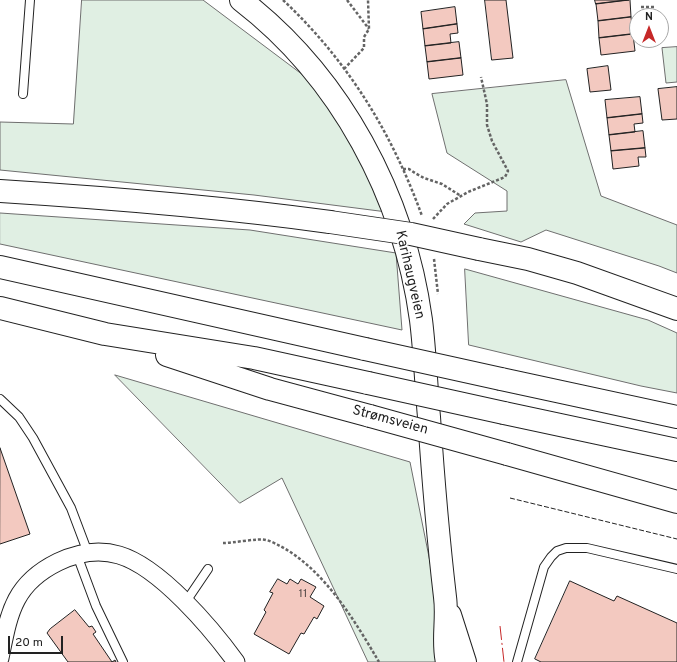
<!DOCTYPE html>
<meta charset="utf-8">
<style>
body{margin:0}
#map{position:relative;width:677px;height:662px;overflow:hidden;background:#fff;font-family:Overpass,sans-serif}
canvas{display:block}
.north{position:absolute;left:629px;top:8px;width:40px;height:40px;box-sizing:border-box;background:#fff;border:1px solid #a7a7a7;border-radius:50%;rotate:0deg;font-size:11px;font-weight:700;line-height:16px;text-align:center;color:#222}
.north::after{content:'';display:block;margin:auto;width:14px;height:18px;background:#c62828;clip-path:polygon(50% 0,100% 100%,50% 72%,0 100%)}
.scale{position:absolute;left:8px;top:636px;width:55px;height:18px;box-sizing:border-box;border:2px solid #222;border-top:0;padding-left:5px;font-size:12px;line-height:14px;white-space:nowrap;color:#222;-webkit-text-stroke:3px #fff;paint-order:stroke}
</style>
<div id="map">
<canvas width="677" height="662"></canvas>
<div class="north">N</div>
<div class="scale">20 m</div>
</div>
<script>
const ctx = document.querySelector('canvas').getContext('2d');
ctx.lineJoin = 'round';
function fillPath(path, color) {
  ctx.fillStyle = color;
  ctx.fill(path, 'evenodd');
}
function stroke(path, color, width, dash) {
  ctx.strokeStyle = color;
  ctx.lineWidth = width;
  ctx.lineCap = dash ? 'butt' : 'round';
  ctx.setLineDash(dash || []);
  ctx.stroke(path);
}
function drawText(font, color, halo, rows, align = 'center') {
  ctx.font = font + ' Overpass,sans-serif';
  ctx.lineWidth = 3;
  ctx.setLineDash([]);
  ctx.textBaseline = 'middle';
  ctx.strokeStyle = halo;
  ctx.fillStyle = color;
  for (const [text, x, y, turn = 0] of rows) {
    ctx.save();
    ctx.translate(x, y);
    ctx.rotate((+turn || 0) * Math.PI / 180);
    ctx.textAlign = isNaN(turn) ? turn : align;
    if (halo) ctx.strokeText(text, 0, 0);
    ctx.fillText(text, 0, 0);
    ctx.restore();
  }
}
const green = new Path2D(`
 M 82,0 L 203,0 L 319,87 L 357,132 L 387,212 L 254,195 L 0,170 L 0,122 L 73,124 Z
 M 677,47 L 677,82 L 666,83 L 662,48 Z
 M 566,80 L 601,196 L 677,225 L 677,273 L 659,266 L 546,230 L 521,242 L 464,224 L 475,213 L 507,211 L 507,191 L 447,153 L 432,94 Z
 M 0,213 L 250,230 L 396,253 L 402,330 L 0,244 Z
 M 465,269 L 648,320 L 677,333 L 677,393 L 641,386 L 469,345 Z
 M 115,375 L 410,462 L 450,662 L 368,662 L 282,478 L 240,503 Z`);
const building = new Path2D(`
 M 485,0 L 506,0 L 513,58 L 492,60 Z
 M 595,0 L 629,0 L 596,4 Z
 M 630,0 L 631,17 L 598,21 L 596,4 Z
 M 455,7 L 457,24 L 423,29 L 421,12 Z
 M 631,17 L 633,34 L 599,38 L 598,21 Z
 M 457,24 L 458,33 L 450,34 L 451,43 L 425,46 L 423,29 Z
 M 633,34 L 635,51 L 601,55 L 599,38 Z
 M 459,42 L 461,58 L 427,62 L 425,46 Z
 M 461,58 L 463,75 L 429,79 L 427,62 Z
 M 608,66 L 611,90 L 590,92 L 587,69 Z
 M 677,87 L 677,119 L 662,120 L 658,89 Z
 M 640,97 L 642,114 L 607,118 L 605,100 Z
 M 642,114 L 643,123 L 634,124 L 635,132 L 609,135 L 607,118 Z
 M 643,131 L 645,148 L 611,151 L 609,135 Z
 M 645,148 L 646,157 L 638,157 L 639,166 L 613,169 L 611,151 Z
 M 0,448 L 30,534 L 0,544 Z
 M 278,579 L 287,584 L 290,579 L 298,584 L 301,579 L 316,587 L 310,597 L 324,606 L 317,619 L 314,617 L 304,634 L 301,633 L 289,654 L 254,634 L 266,612 L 264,610 L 273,593 L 270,592 Z
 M 570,581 L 614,601 L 617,596 L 677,623 L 677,662 L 541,662 L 535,659 Z
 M 75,610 L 89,627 L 92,626 L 96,632 L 93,634 L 112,662 L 115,660 L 116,662 L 68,662 L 47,633 L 50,629 Z`);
const path = new Path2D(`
 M 283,0 C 348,61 392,133 422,216
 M 347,0 L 369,29
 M 641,7 L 654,7
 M 344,69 L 364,48 L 364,37 L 369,29 L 368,0
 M 403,169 L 409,169 L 415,173 L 424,178 L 442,184 L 461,196
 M 433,219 L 447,204 L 468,192 L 505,177 L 508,171 L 492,141 L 487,125 L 487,104 L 481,77
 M 434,259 L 438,294
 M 223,543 C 233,543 258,538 266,540 C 271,541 276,544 280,546 C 324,569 355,621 379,662`);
const service = new Path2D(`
 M 23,94 L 30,0
 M 0,399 L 19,417 L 33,438 L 71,508 L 88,553
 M 77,555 L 96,606 L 123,662
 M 185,603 L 208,569
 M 517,662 L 544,567 L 551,557 L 557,551 L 566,548 L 587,548 L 677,569`);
const minor = new Path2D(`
 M 0,658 C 9,614 13,584 58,562 C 77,553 99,549 119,555 C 160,567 212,629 236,662`);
const secondary = new Path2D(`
 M 241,0 C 341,77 404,196 421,320 C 425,352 426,385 429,417 C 433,477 438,537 445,597 C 448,619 442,641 447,662
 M 450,615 L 465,662`);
const motorway = new Path2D(`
 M 0,191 C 111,198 221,207 330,222
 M 479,249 L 528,259 L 577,273 L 677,309
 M 0,267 L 365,349
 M 0,308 L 105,334 L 254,358 L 368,383
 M 167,355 L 270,389 L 370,416
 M 501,379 L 677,417
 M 504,413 L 677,450
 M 507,454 L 677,502`);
const motorwayBridge = new Path2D(`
 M 330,222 L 411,234 L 479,249
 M 365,349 L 501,379
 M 368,383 L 504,413
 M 370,416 L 507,454`);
const fence = new Path2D(`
 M 510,498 L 677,539`);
const power = new Path2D(`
 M 500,626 L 504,662`);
const numberNames = [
 ["11",303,595]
];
const streetNames = [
 ["Karihaugveien",409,275,77],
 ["Strømsveien",390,421,15]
];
fillPath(green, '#e0efe3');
stroke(green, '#6f6f6f', 1);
fillPath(building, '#f3c9c0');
stroke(building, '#222', 1);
stroke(service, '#222', 10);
stroke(minor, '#222', 19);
stroke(secondary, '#222', 24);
stroke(motorway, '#222', 24);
stroke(path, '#646464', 2.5, [3, 2]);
stroke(service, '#fff', 8);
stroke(minor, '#fff', 17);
stroke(secondary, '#fff', 22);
stroke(motorway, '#fff', 22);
stroke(motorwayBridge, '#222', 24, []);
stroke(motorwayBridge, '#fff', 22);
stroke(fence, '#222', 1, [5, 2]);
stroke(power, '#c62828', 1, [14, 3, 2, 3]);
drawText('12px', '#564c4a', null, numberNames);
drawText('14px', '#222', '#fff', streetNames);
</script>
